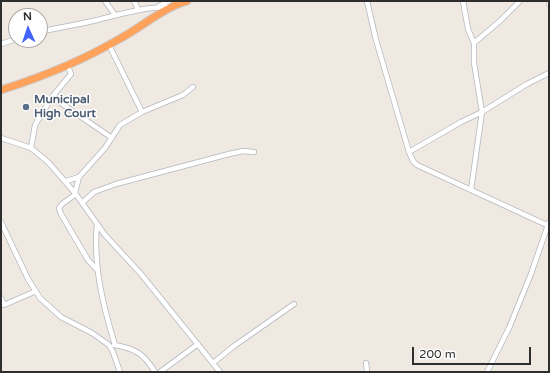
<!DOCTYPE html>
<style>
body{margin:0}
#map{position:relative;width:550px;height:373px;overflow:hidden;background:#efe9e1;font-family:"Varela Round",sans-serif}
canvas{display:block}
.frame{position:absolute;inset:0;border:2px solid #2e2e2e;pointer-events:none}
.north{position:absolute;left:8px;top:8px;width:40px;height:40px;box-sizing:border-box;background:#fff;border:1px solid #ababab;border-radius:50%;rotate:357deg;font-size:11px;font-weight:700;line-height:16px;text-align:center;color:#2e2e2e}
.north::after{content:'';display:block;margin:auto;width:14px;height:18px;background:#4264fb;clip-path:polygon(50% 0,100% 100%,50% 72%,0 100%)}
.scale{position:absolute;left:412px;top:347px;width:119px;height:18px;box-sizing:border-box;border:2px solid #2e2e2e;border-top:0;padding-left:5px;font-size:12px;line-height:14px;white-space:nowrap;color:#2e2e2e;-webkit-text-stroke:3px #fff;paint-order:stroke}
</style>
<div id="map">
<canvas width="550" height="373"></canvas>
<div class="frame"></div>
<div class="north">N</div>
<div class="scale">200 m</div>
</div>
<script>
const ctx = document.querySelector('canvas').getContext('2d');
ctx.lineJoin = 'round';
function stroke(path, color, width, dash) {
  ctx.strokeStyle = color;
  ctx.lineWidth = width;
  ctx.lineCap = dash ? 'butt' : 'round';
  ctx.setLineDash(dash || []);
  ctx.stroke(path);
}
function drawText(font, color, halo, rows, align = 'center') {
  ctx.font = font + ' "Varela Round",sans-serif';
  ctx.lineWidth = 3;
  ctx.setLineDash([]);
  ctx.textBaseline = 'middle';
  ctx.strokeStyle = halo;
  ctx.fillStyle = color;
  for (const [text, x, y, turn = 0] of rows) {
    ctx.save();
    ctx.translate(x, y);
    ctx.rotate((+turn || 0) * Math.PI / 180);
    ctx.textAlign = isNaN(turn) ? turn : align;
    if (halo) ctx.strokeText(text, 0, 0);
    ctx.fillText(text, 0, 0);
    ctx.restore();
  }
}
const minor = new Path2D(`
 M 105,1 L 115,15
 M 134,1 L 138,9
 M 367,1 L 376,40 L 409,152 L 413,161 L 417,165 L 549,226
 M 463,1 L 468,29 L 474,43
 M 549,1 L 549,4
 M 159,6 L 169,1
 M 40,32 C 59,27 78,25 97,20 C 121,14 144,7 169,7
 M 1,44 L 16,39
 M 109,45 L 142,112
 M 52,97 L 112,138
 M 1,138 L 31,148 L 48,162 L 75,193 L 105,235 L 141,274 L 220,372
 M 31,148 L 35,125 L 52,97 L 71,74 L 67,64
 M 409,152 L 461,122 L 482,112 L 474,63 L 474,43 L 501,20 L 520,1
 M 79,177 L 105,148 L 120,125 L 142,112 L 183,95 L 193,87
 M 66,181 L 79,177 L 75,193
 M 471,190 L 482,112 L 527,84 L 549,73
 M 76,194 L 62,204 L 59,208 L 61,214 L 88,260 L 98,271
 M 82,203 L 94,192 L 116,184 L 229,154 L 243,151 L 254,152
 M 1,222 L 28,279 L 40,298 L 61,317 L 92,333 L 109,345 L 113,352 L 120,372
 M 97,224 C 93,265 103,306 115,345
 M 1,298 L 4,305 L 36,291
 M 114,345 C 135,348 144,354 155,372
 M 213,363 L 234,346 L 294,304
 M 366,363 L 367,372
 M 160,372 L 198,344
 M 487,372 L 509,328 L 531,274 L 549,222`);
const highway = new Path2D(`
 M 1,90 C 42,77 84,60 121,38 C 143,26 163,8 187,1`);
const markers = [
 [26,107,4,"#5c6f8a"]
];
const serviceNames = [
 ["Municipal",34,100],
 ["High Court",34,114]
];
stroke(minor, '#b4b7c1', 6);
stroke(highway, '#c9c9c9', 9);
stroke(minor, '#fff', 4.5);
stroke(highway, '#ffa35c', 7);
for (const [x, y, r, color] of markers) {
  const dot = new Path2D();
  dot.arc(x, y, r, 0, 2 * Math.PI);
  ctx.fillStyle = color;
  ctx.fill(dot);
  stroke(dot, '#fff', 1.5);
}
drawText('bold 12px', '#4e5e75', '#fff', serviceNames, 'left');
</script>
